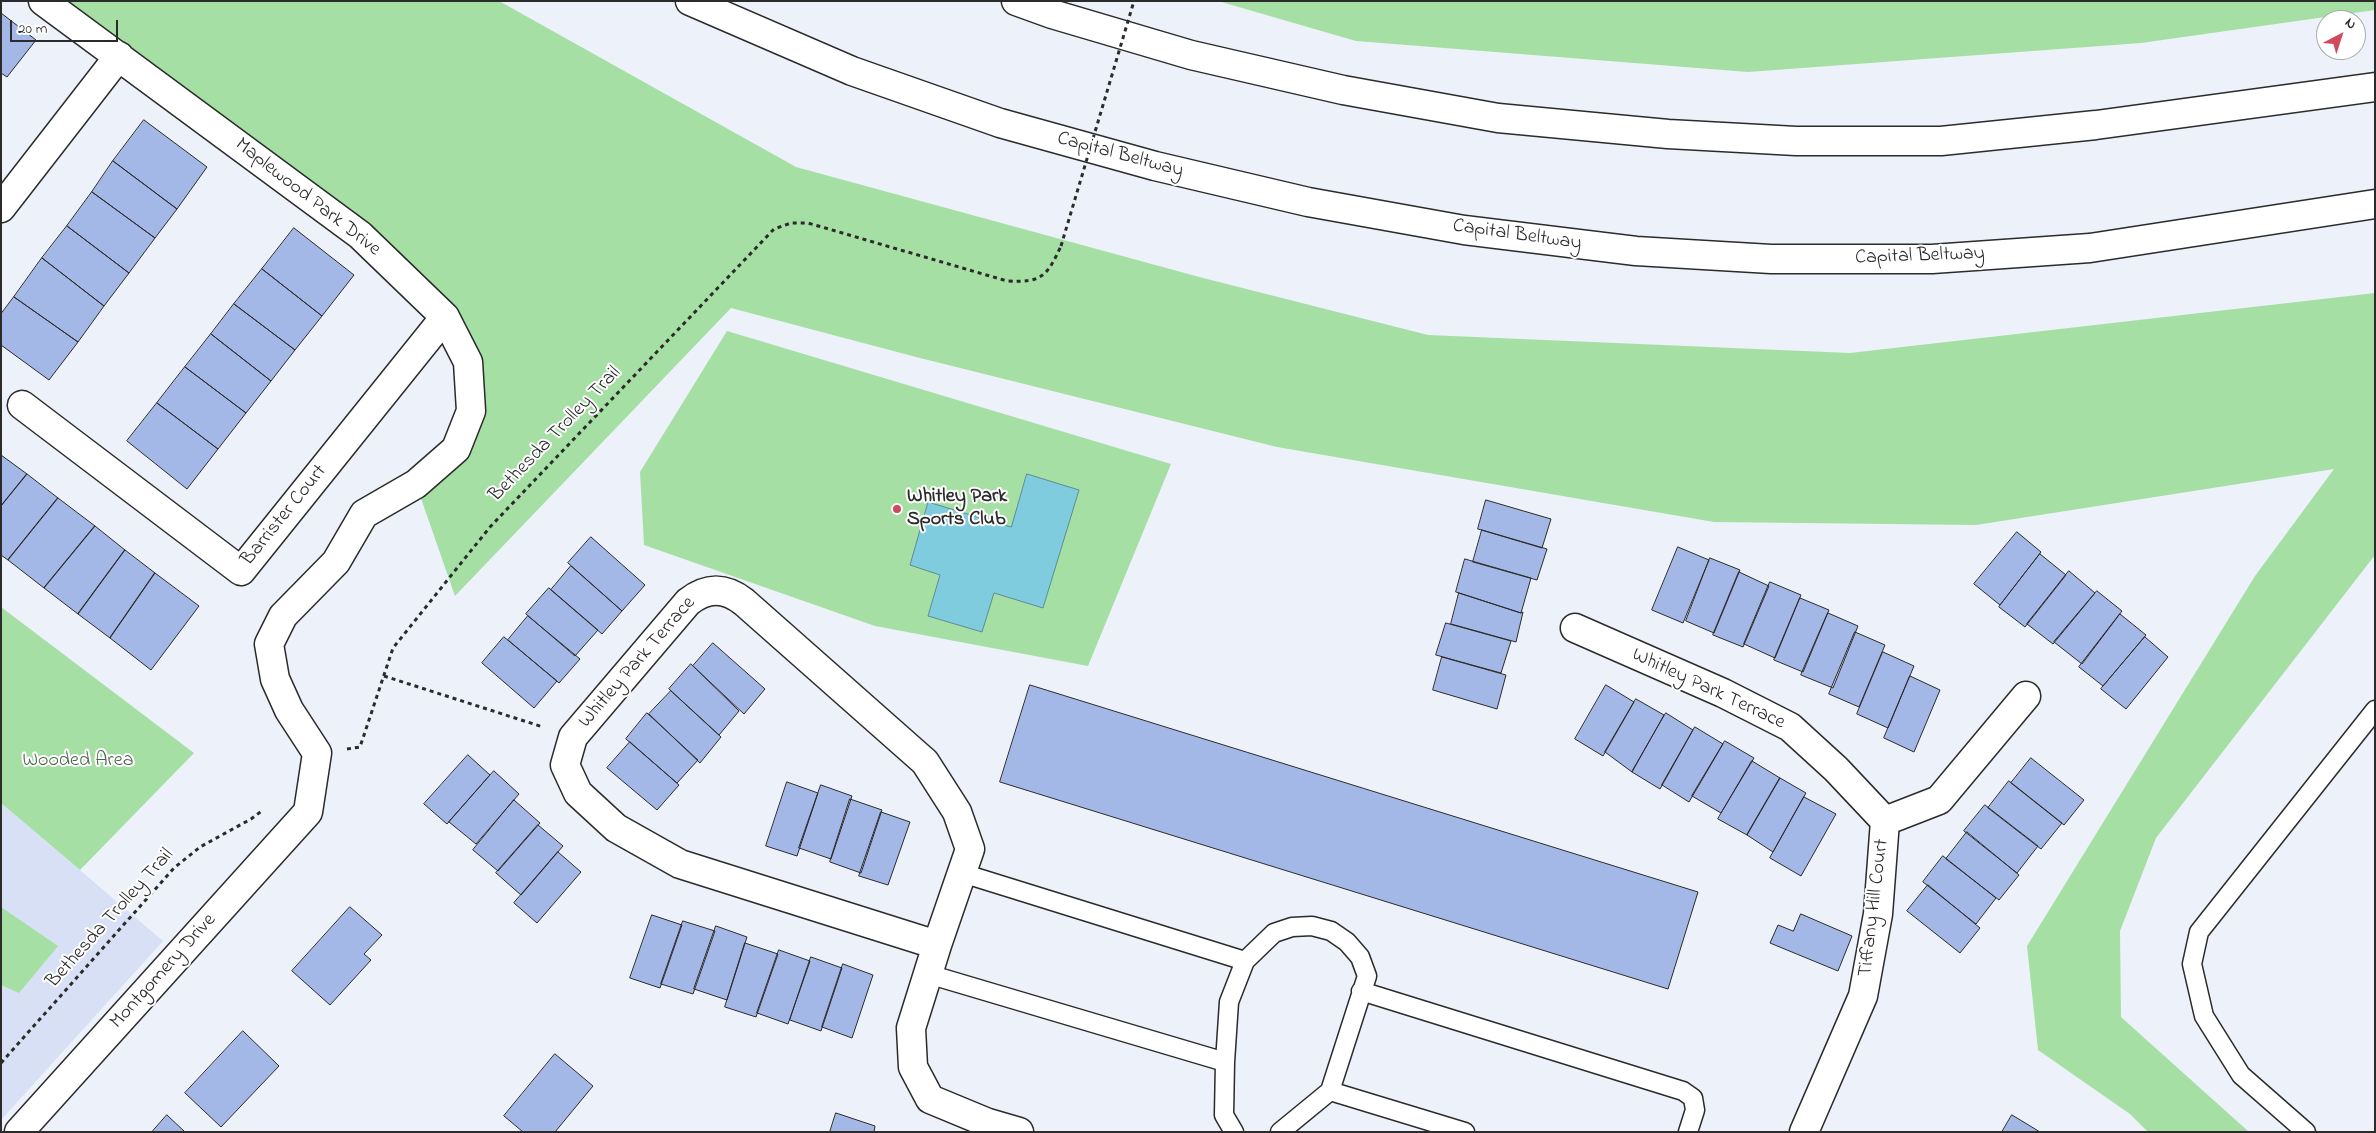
<!DOCTYPE html>
<style>
body{margin:0}
#map{position:relative;width:2376px;height:1133px;overflow:hidden;background:#edf1fa;font-family:"Indie Flower",sans-serif}
canvas{display:block}
.frame{position:absolute;inset:0;border:2px solid #2b2b2b;pointer-events:none}
.north{position:absolute;left:2316px;top:10px;width:50px;height:50px;box-sizing:border-box;background:#fff;border:1px solid #aaa;border-radius:50%;rotate:40deg;font-size:14px;font-weight:700;line-height:20px;text-align:center;color:#2b2b2b}
.north::after{content:'';display:block;margin:auto;width:18px;height:22px;background:#d1495b;clip-path:polygon(50% 0,100% 100%,50% 72%,0 100%)}
.scale{position:absolute;left:10px;top:20px;width:108px;height:22px;box-sizing:border-box;border:2px solid #2b2b2b;border-top:0;padding-left:6px;font-size:15px;line-height:18px;white-space:nowrap;color:#2b2b2b;-webkit-text-stroke:4px #fff;paint-order:stroke}
</style>
<div id="map">
<canvas width="2376" height="1133"></canvas>
<div class="frame"></div>
<div class="north">N</div>
<div class="scale">20 m</div>
</div>
<script>
const ctx = document.querySelector('canvas').getContext('2d');
ctx.lineJoin = 'round';
function fillPath(path, color) {
  ctx.fillStyle = color;
  ctx.fill(path, 'evenodd');
}
function stroke(path, color, width, dash) {
  ctx.strokeStyle = color;
  ctx.lineWidth = width;
  ctx.lineCap = dash ? 'butt' : 'round';
  ctx.setLineDash(dash || []);
  ctx.stroke(path);
}
function drawText(font, color, halo, rows, align = 'center') {
  ctx.font = font + ' "Indie Flower",sans-serif';
  ctx.lineWidth = 4;
  ctx.setLineDash([]);
  ctx.textBaseline = 'middle';
  ctx.strokeStyle = halo;
  ctx.fillStyle = color;
  for (const [text, x, y, turn = 0] of rows) {
    ctx.save();
    ctx.translate(x, y);
    ctx.rotate((+turn || 0) * Math.PI / 180);
    ctx.textAlign = isNaN(turn) ? turn : align;
    if (halo) ctx.strokeText(text, 0, 0);
    ctx.fillText(text, 0, 0);
    ctx.restore();
  }
}
const built = new Path2D(`
 M 1,803 L 163,941 L 1,1120 Z`);
const green = new Path2D(`
 M 43,1 L 499,1 L 796,167 L 1203,278 L 1428,335 L 1850,353 L 2375,293 L 2375,555 L 2156,838 L 2120,931 L 2121,1017 L 2249,1132 L 2148,1132 L 2130,1114 L 2038,1050 L 2027,946 L 2255,576 L 2334,469 L 1976,525 L 1714,522 L 1277,447 L 916,357 L 731,308 L 455,596 L 416,484 L 471,411 L 445,317 Z
 M 1218,1 L 2375,1 L 2375,10 L 2141,43 L 1748,72 L 1356,41 Z
 M 727,331 L 1171,464 L 1088,666 L 875,626 L 644,545 L 640,472 Z
 M 1,607 L 194,753 L 80,870 L 1,803 Z
 M 1,907 L 58,946 L 19,993 L 1,985 Z`);
const water = new Path2D(`
 M 1027,474 L 1079,490 L 1043,608 L 994,593 L 982,632 L 928,616 L 940,575 L 910,565 L 928,502 L 1011,527 Z`);
const building = new Path2D(`
 M 1,13 L 36,40 L 7,77 L 1,73 Z
 M 144,120 L 207,167 L 177,209 L 113,161 Z
 M 113,161 L 177,209 L 155,238 L 92,192 Z
 M 92,192 L 155,238 L 129,273 L 67,226 Z
 M 67,226 L 129,273 L 104,306 L 42,258 Z
 M 294,228 L 354,275 L 322,316 L 262,269 Z
 M 42,258 L 104,306 L 78,342 L 14,297 Z
 M 262,269 L 322,316 L 295,350 L 234,304 Z
 M 14,297 L 78,342 L 49,380 L 1,345 L 1,314 Z
 M 234,304 L 295,350 L 271,381 L 211,334 Z
 M 211,334 L 271,381 L 246,413 L 185,367 Z
 M 185,367 L 246,413 L 218,449 L 157,403 Z
 M 157,403 L 218,449 L 187,489 L 127,441 Z
 M 1,455 L 27,474 L 1,506 Z
 M 27,474 L 58,498 L 8,560 L 1,555 L 1,506 Z
 M 58,498 L 95,526 L 44,588 L 8,560 Z
 M 1486,500 L 1551,519 L 1542,548 L 1478,529 Z
 M 95,526 L 125,550 L 78,614 L 44,588 Z
 M 1482,530 L 1547,549 L 1537,580 L 1473,562 Z
 M 2017,532 L 2041,552 L 2000,605 L 1974,584 Z
 M 591,537 L 645,585 L 622,611 L 568,563 Z
 M 1678,547 L 1709,560 L 1683,623 L 1652,610 Z
 M 125,550 L 155,573 L 110,638 L 78,614 Z
 M 2040,554 L 2066,575 L 2025,627 L 1999,607 Z
 M 1710,558 L 1740,570 L 1714,633 L 1686,621 Z
 M 1465,559 L 1531,578 L 1521,613 L 1456,592 Z
 M 571,566 L 622,611 L 602,634 L 551,590 Z
 M 2069,571 L 2095,593 L 2053,644 L 2027,624 Z
 M 1739,572 L 1769,586 L 1743,647 L 1713,635 Z
 M 155,573 L 199,606 L 151,670 L 110,638 Z
 M 1770,582 L 1801,595 L 1775,658 L 1744,644 Z
 M 549,588 L 598,630 L 575,656 L 526,614 Z
 M 2097,591 L 2122,611 L 2082,664 L 2054,642 Z
 M 1459,593 L 1521,613 L 1523,612 L 1516,642 L 1451,624 Z
 M 1800,598 L 1829,610 L 1803,672 L 1774,660 Z
 M 1828,613 L 1858,626 L 1833,688 L 1801,675 Z
 M 2120,614 L 2146,635 L 2103,686 L 2079,667 Z
 M 528,616 L 580,659 L 559,683 L 508,640 Z
 M 1446,623 L 1511,641 L 1501,673 L 1436,655 Z
 M 1855,632 L 1885,645 L 1859,707 L 1829,694 Z
 M 504,637 L 557,681 L 534,708 L 482,663 Z
 M 2145,637 L 2168,657 L 2126,709 L 2101,689 Z
 M 713,643 L 765,689 L 744,714 L 693,666 Z
 M 1883,652 L 1914,666 L 1888,728 L 1857,714 Z
 M 1442,657 L 1506,675 L 1497,709 L 1433,690 Z
 M 691,664 L 739,711 L 719,735 L 669,689 Z
 M 1910,676 L 1940,690 L 1914,752 L 1884,738 Z
 M 1030,685 L 1698,892 L 1668,989 L 1000,782 Z
 M 1606,685 L 1634,702 L 1603,756 L 1575,739 Z
 M 671,691 L 721,737 L 700,763 L 649,714 Z
 M 1636,699 L 1664,715 L 1632,772 L 1605,752 Z
 M 647,713 L 698,760 L 677,783 L 626,739 Z
 M 1666,713 L 1693,730 L 1660,789 L 1632,772 Z
 M 1695,727 L 1723,744 L 1689,802 L 1662,785 Z
 M 1725,741 L 1754,758 L 1721,813 L 1692,796 Z
 M 630,742 L 679,785 L 657,810 L 607,768 Z
 M 468,755 L 490,775 L 447,824 L 424,804 Z
 M 2031,758 L 2084,800 L 2064,825 L 2011,783 Z
 M 1752,761 L 1780,778 L 1747,835 L 1718,819 Z
 M 494,771 L 519,794 L 476,844 L 449,822 Z
 M 1780,778 L 1806,793 L 1773,852 L 1747,835 Z
 M 2009,781 L 2062,823 L 2041,849 L 1988,808 Z
 M 787,782 L 818,793 L 797,856 L 766,846 Z
 M 821,785 L 852,796 L 831,859 L 799,848 Z
 M 1804,797 L 1836,814 L 1801,876 L 1770,858 Z
 M 850,799 L 882,810 L 861,873 L 830,862 Z
 M 514,800 L 540,823 L 498,871 L 473,850 Z
 M 1985,805 L 2038,846 L 2017,873 L 1964,831 Z
 M 881,812 L 910,822 L 888,885 L 859,876 Z
 M 538,825 L 563,846 L 521,895 L 496,873 Z
 M 1967,832 L 2019,875 L 1999,900 L 1946,859 Z
 M 558,852 L 581,872 L 537,923 L 514,903 Z
 M 1943,856 L 1996,898 L 1976,924 L 1923,882 Z
 M 1928,885 L 1980,928 L 1960,953 L 1907,911 Z
 M 350,907 L 382,935 L 364,954 L 371,960 L 330,1005 L 292,971 Z
 M 1801,914 L 1852,936 L 1838,971 L 1770,943 L 1778,925 L 1793,931 Z
 M 652,915 L 682,925 L 660,988 L 630,978 Z
 M 683,921 L 715,931 L 693,994 L 661,984 Z
 M 716,926 L 747,937 L 727,1000 L 694,989 Z
 M 745,943 L 778,954 L 756,1017 L 725,1007 Z
 M 779,950 L 810,961 L 788,1024 L 757,1013 Z
 M 811,957 L 842,968 L 821,1031 L 790,1020 Z
 M 843,964 L 873,975 L 852,1038 L 822,1027 Z
 M 243,1031 L 279,1066 L 221,1127 L 185,1093 Z
 M 555,1054 L 593,1086 L 555,1132 L 523,1132 L 504,1116 Z
 M 836,1113 L 875,1126 L 874,1132 L 830,1132 Z
 M 167,1115 L 185,1132 L 152,1132 Z
 M 2012,1115 L 2040,1132 L 2002,1132 Z`);
const path = new Path2D(`
 M 384,676 L 543,727
 M 347,749 L 360,747 L 393,648 L 490,527 L 774,229 L 791,223 L 808,223 L 1007,281 C 1042,283 1047,276 1061,246
 M 1,1063 L 174,868 L 200,847 L 251,819 L 263,810`);
const lane = new Path2D(`
 M 962,873 L 1245,961
 M 928,974 L 1225,1062
 M 1361,991 L 1683,1091 L 1693,1098 L 1695,1110 L 1688,1132
 M 1330,1091 L 1465,1132
 M 1234,1132 L 1224,1115 L 1225,1062 L 1229,1002 L 1245,961 L 1274,933 L 1292,927 L 1312,926 L 1331,931 L 1347,942 L 1360,957 L 1367,976 L 1330,1091 L 1280,1132
 M 2306,1132 L 2241,1075 L 2204,1016 L 2192,964 L 2199,932 L 2375,710`);
const street = new Path2D(`
 M 1,208 L 119,56
 M 22,405 L 241,571 L 445,317
 M 1575,628 L 1723,693 L 1790,727 L 1836,769 L 1885,821 L 1939,800 L 2026,696
 M 937,945 L 680,864 L 616,828 L 578,793 L 565,765 L 573,737 L 688,602 C 707,587 725,587 744,602 L 925,762 L 957,812 L 970,849 L 937,945 L 911,1028 L 913,1067 L 930,1099 L 988,1123 L 1019,1132
 M 19,1132 L 308,812 L 317,753 L 289,710 L 275,679 L 269,644 L 283,616 L 336,562 L 364,514 L 416,484 L 456,449 L 471,411 L 468,362 L 445,317 L 360,235 L 43,1
 M 1804,1132 L 1863,996 L 1878,914 L 1885,821`);
const highway = new Path2D(`
 M 690,1 L 852,71 L 1000,123 L 1155,166 L 1308,202 L 1464,230 L 1636,251 L 1771,259 L 1932,259 L 2090,248 L 2375,204
 M 1016,1 L 1052,14 L 1191,55 L 1343,90 L 1498,118 L 1668,134 L 1796,141 L 1941,141 L 2096,125 L 2375,87`);
const pathBridge = new Path2D(`
 M 1061,246 L 1134,1`);
const markers = [
 [897,509,5,"#d1495b"]
];
const streetNames = [
 ["Capital Beltway",1120,156,15],
 ["Maplewood Park Drive",307,198,38],
 ["Capital Beltway",1517,236,8],
 ["Capital Beltway",1920,257,-2],
 ["Bethesda Trolley Trail",556,435,-46],
 ["Barrister Court",285,516,-51],
 ["Whitley Park Terrace",638,663,-49],
 ["Whitley Park Terrace",1708,690,25],
 ["Tiffany Hill Court",1875,908,-83],
 ["Bethesda Trolley Trail",111,919,-48],
 ["Montgomery Drive",164,972,-48]
];
const poiNames = [
 ["Whitley Park",907,498],
 ["Sports Club",907,521]
];
const parkNames = [
 ["Wooded Area",78,762]
];
fillPath(built, '#d7e0f4');
fillPath(green, '#a6dfa4');
fillPath(water, '#7fccde');
stroke(water, '#5d8c96', 1);
fillPath(building, '#a3b8e6');
stroke(building, '#2b2b2b', 1);
stroke(lane, '#2b2b2b', 21);
stroke(street, '#2b2b2b', 31);
stroke(highway, '#2b2b2b', 31);
stroke(path, '#2b2b2b', 3, [4, 4]);
stroke(lane, '#fff', 18);
stroke(street, '#fff', 28);
stroke(highway, '#fff', 28);
stroke(pathBridge, '#2b2b2b', 3, [4, 4]);
for (const [x, y, r, color] of markers) {
  const dot = new Path2D();
  dot.arc(x, y, r, 0, 2 * Math.PI);
  ctx.fillStyle = color;
  ctx.fill(dot);
  stroke(dot, '#fff', 2);
}
drawText('20px', '#2b2b2b', '#fff', streetNames);
drawText('bold 20px', '#2b2b2b', '#fff', poiNames, 'left');
drawText('20px', '#50614f', '#fff', parkNames);
</script>
